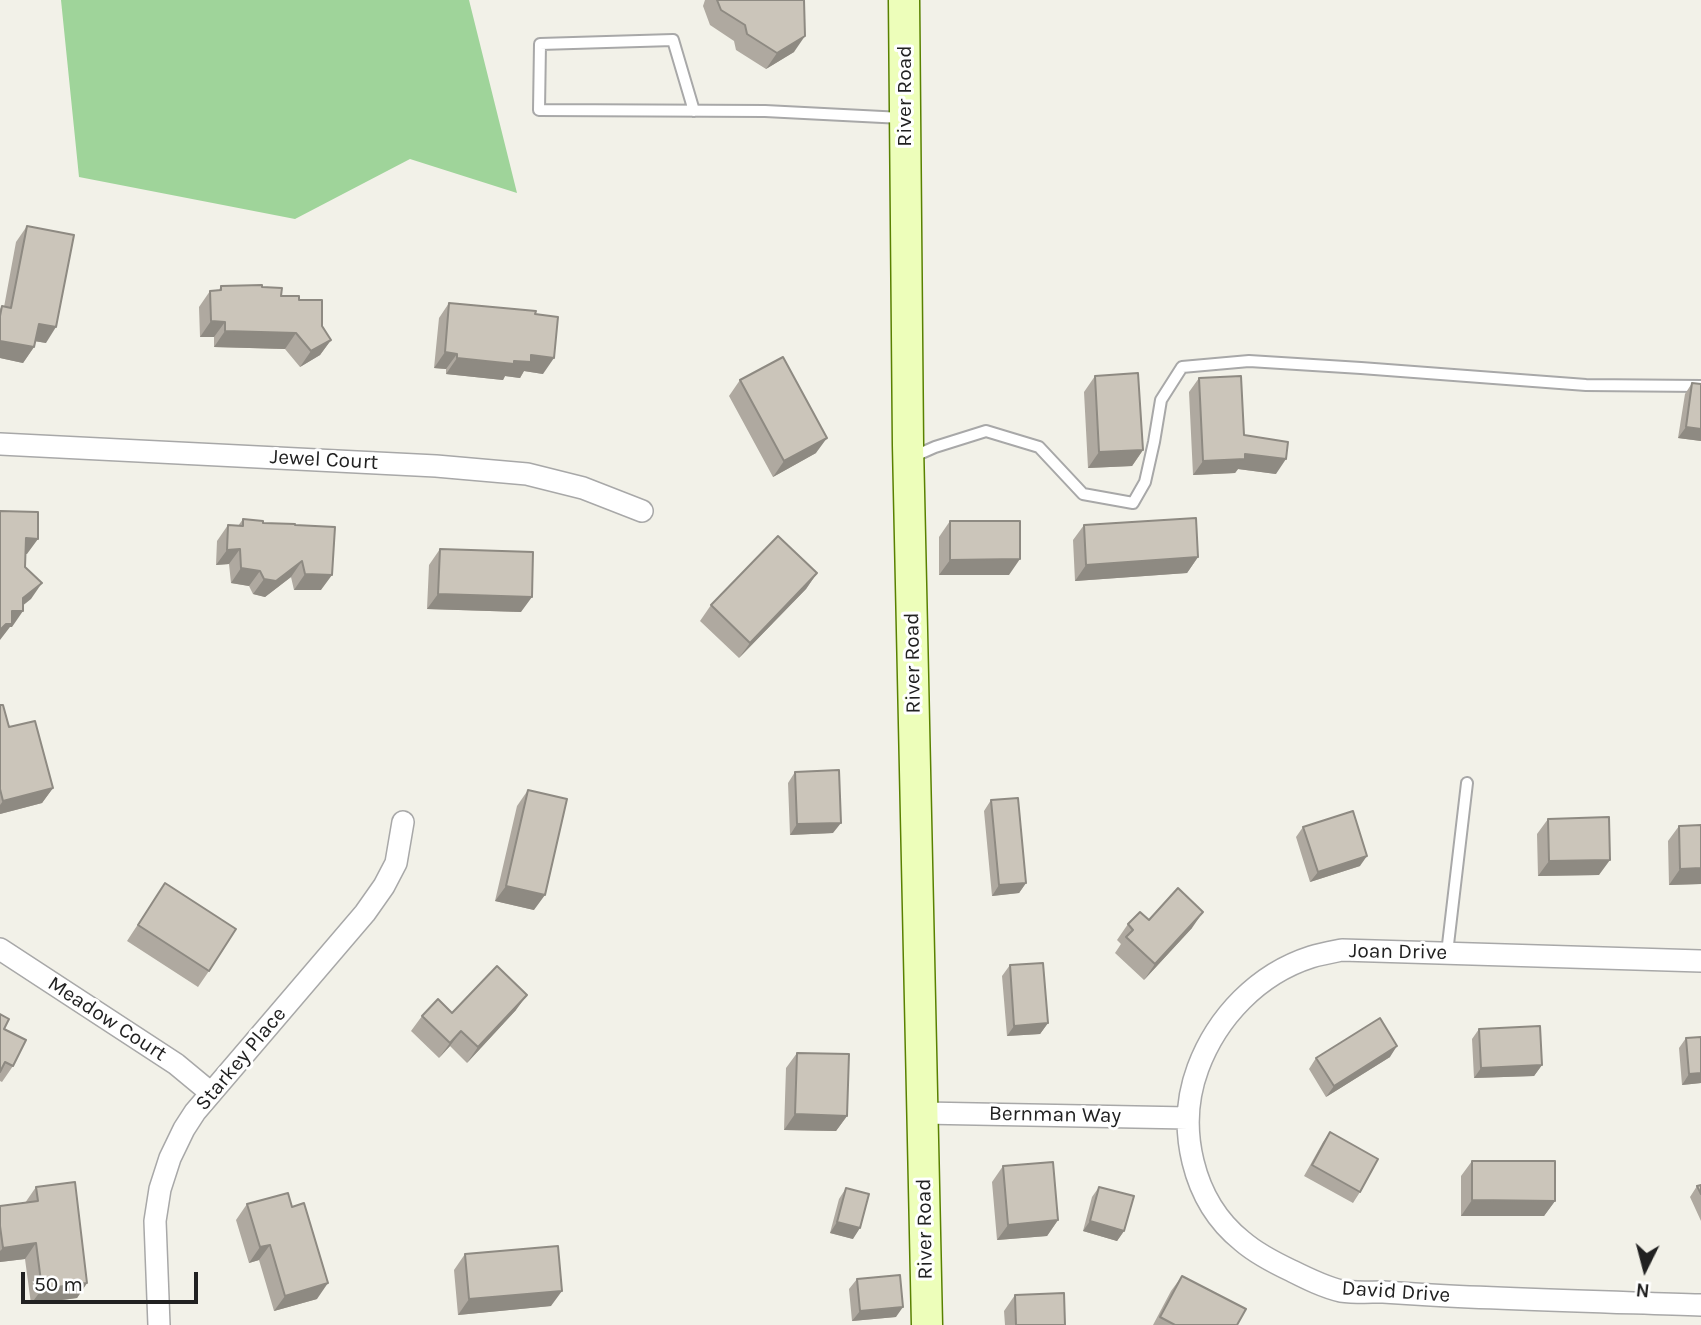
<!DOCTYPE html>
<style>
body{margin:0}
#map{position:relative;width:1701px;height:1325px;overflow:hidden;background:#f2f1e8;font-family:Karla,sans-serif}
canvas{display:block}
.north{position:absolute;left:1610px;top:1234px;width:70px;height:70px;-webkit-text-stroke:5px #fff;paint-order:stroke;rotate:186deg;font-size:19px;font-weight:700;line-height:28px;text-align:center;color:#212121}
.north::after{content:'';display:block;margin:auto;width:24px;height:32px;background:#212121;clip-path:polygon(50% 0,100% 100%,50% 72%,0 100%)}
.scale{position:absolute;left:21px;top:1272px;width:177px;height:32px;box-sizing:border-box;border:4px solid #212121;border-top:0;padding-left:9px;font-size:21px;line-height:24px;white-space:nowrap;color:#212121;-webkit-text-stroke:5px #fff;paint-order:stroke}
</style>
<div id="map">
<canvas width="1701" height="1325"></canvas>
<div class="north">N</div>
<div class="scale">50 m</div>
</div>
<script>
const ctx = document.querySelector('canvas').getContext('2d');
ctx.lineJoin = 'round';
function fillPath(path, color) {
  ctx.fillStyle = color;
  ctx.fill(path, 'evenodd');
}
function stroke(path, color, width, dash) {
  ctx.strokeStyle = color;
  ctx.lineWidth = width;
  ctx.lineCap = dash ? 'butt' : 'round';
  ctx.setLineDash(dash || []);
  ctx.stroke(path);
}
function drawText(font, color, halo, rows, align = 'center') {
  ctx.font = font + ' Karla,sans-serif';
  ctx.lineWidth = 6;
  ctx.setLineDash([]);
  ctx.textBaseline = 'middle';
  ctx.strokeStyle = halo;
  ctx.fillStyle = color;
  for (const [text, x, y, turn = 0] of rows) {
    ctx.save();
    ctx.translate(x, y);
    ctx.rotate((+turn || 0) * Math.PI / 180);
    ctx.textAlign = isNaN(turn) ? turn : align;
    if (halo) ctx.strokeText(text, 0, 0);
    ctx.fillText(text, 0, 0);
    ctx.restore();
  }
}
const forest = new Path2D(`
 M 61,0 L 469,0 L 517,193 L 410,159 L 295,219 L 79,177 Z`);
const lane = new Path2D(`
 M 694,111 L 673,40 L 540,44 L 539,110 L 765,111 L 902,118
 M 910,458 L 935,447 L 986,431 L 1039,447 L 1083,494 L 1133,503 L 1145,482 L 1154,442 L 1161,400 L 1182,367 L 1249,361 L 1361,368 L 1586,385 L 1701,386
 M 1447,953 L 1467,783`);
const street = new Path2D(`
 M 0,444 L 436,466 L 527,474 L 583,488 L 642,511
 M 0,949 L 176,1064 L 211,1093
 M 1701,961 L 1342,950 C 1332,952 1321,954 1311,957 C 1258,974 1217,1017 1198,1068 C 1176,1127 1192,1201 1242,1241 C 1257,1254 1275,1263 1292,1271 C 1308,1279 1324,1287 1341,1291 C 1355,1293 1369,1292 1383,1292 C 1399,1293 1415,1294 1431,1295 C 1521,1300 1611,1302 1701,1305
 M 923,1113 L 1188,1118
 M 159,1325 L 155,1221 L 160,1189 L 170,1158 L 184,1129 L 195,1112 L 365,913 L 384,886 L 396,863 L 403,822`);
const secondary = new Path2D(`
 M 904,0 L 908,445 L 927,1325`);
const wall = new Path2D(`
 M 705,0 L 804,0 L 794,52 L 766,69 L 736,50 L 734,41 L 710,25 L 703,6 Z
 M 27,226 L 46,343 L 35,341 L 34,347 L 23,363 L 0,358 L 0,309 L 2,306 L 4,307 L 16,242 Z
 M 221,286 L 262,287 L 281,296 L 299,300 L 322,326 L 331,340 L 320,355 L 300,367 L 285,349 L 214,347 L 214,337 L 200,337 L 199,307 L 210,291 L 219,290 Z
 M 449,303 L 535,314 L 543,374 L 524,371 L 520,378 L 505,376 L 503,380 L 446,374 L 446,369 L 434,368 L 439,318 Z
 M 1095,376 L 1143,450 L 1132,466 L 1088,468 L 1084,392 Z
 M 1199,378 L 1244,435 L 1276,474 L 1238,469 L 1235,473 L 1193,475 L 1189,392 Z
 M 740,380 L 816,453 L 773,477 L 729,396 Z
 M 1692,383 L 1701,384 L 1701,441 L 1678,438 L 1685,394 Z
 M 243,519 L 263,523 L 295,524 L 321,590 L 294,590 L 291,577 L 265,597 L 253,594 L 249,586 L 231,583 L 229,564 L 216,565 L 217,541 L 228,525 L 238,526 Z
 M 950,521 L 1009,575 L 939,575 L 939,537 Z
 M 1084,525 L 1198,557 L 1187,573 L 1075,581 L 1073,540 Z
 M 440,549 L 521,612 L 427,609 L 429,565 Z
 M 817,573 L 806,589 L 739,658 L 700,621 L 711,605 Z
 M 0,705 L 9,727 L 53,788 L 42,803 L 0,814 Z
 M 795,772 L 833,833 L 790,835 L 788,783 Z
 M 528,790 L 534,910 L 495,901 L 517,806 Z
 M 991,800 L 1026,883 L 1019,893 L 992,896 L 984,811 Z
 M 1548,819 L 1599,875 L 1538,876 L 1537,834 Z
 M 1679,826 L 1701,884 L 1669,885 L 1668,841 Z
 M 1303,827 L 1360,866 L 1310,882 L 1296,837 Z
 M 165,883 L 209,971 L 198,987 L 127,941 Z
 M 1149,920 L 1192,928 L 1144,980 L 1115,953 L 1121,944 L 1117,940 L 1128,924 Z
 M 1010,965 L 1048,1023 L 1040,1034 L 1007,1036 L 1002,976 Z
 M 516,1010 L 467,1063 L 450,1046 L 439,1058 L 411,1031 L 422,1016 Z
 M 0,1014 L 13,1066 L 2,1082 L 0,1081 Z
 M 1479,1029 L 1542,1065 L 1534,1076 L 1474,1078 L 1472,1039 Z
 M 1701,1037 L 1701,1083 L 1682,1085 L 1679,1048 L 1686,1038 Z
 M 797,1053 L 847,1116 L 836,1131 L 784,1130 L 786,1068 Z
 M 1390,1057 L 1326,1097 L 1309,1069 L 1316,1058 Z
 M 1330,1132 L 1360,1192 L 1353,1203 L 1304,1176 L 1323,1142 Z
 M 1472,1161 L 1555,1201 L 1544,1216 L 1461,1216 L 1461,1176 Z
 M 1003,1166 L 1058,1220 L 1047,1236 L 997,1240 L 992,1182 Z
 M 1701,1185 L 1701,1221 L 1690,1197 L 1697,1186 Z
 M 36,1187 L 87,1283 L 77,1298 L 31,1304 L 25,1259 L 0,1262 L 0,1206 L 25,1203 Z
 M 1099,1187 L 1124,1231 L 1117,1241 L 1083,1231 L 1092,1197 Z
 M 846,1188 L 853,1239 L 830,1233 L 839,1199 Z
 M 247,1204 L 317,1299 L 274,1311 L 259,1260 L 249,1263 L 236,1220 Z
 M 465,1254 L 551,1306 L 458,1315 L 454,1270 Z
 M 1182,1276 L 1237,1325 L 1153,1325 L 1171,1291 Z
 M 857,1279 L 896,1317 L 852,1321 L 849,1289 Z
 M 1015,1295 L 1065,1325 L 1005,1325 L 1004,1311 Z`);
const shadedWall = new Path2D(`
 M 805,36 L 794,52 L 766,69 L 777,53 Z
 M 211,321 L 225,322 L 214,337 L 200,337 Z
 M 39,324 L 56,327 L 46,343 L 28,340 Z
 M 225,331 L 296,333 L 285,349 L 214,347 Z
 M 331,340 L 320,355 L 300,367 L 311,351 Z
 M 0,341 L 34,347 L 23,363 L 0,358 Z
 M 445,352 L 457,354 L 446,369 L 434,368 Z
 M 531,355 L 554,358 L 543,374 L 524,371 L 520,378 L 505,376 L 503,380 L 446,374 L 457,358 L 514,361 Z
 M 1686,427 L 1701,429 L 1701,441 L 1678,438 Z
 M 827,438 L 816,453 L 773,477 L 784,461 Z
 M 1143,450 L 1132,466 L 1088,468 L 1099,452 Z
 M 1245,454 L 1286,459 L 1276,474 L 1238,469 L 1235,473 L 1193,475 L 1203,461 Z
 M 26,538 L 38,539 L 27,554 L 15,554 Z
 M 240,549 L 229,564 L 216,565 L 227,550 Z
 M 1198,557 L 1187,573 L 1075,581 L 1086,565 Z
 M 1020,559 L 1009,575 L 939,575 L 950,560 Z
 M 302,561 L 291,577 L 265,597 L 253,594 L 264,579 Z
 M 241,568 L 260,571 L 249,586 L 231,583 Z
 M 817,573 L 806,589 L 739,658 L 750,643 Z
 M 305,574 L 332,575 L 321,590 L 294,590 Z
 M 42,583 L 31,599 L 16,611 L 23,611 L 12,627 L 10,627 L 0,640 L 0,630 L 12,611 L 23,598 Z
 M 438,594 L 532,597 L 521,612 L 427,609 Z
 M 53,788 L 42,803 L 0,814 L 0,805 L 3,801 Z
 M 841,823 L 833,833 L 790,835 L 797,824 Z
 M 1367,856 L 1360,866 L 1310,882 L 1318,872 Z
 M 1610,860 L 1599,875 L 1538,876 L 1549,861 Z
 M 1701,868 L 1701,884 L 1669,885 L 1680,869 Z
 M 1026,883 L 1019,893 L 992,896 L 999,885 Z
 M 506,886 L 545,895 L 534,910 L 495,901 Z
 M 1203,912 L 1192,928 L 1144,980 L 1155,964 Z
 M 527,995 L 516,1010 L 467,1063 L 478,1047 Z
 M 1048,1023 L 1040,1034 L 1007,1036 L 1014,1026 Z
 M 461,1031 L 450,1046 L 439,1058 L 450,1043 Z
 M 1397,1046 L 1390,1057 L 1326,1097 L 1334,1086 Z
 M 1542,1065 L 1534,1076 L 1474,1078 L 1481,1068 Z
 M 1701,1073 L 1701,1083 L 1682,1085 L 1689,1074 Z
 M 795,1114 L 847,1116 L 836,1131 L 784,1130 Z
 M 1472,1200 L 1555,1201 L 1544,1216 L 1461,1216 Z
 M 1058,1220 L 1047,1236 L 997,1240 L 1008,1225 Z
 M 1090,1221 L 1124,1231 L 1117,1241 L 1083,1231 Z
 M 837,1222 L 860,1228 L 853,1239 L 830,1233 Z
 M 36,1243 L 25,1259 L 0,1262 L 0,1251 L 3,1248 Z
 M 270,1245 L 259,1260 L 249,1263 L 260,1247 Z
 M 87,1283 L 77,1298 L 31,1304 L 42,1289 Z
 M 328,1283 L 317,1299 L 274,1311 L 285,1296 Z
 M 562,1291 L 551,1306 L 458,1315 L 469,1299 Z
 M 903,1307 L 896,1317 L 852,1321 L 860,1311 Z`);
const building = new Path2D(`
 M 717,0 L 804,0 L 805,36 L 777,53 L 747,34 L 745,25 L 721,10 Z
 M 27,226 L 74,235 L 56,327 L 39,324 L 34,347 L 0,341 L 0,316 L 2,306 L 11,308 Z
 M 262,285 L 262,287 L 282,288 L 281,296 L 299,296 L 299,300 L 322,300 L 322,326 L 331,340 L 311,351 L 296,333 L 225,331 L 225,322 L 211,321 L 210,291 L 221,290 L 221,286 Z
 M 449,303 L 536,311 L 535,314 L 558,317 L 554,358 L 531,355 L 531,362 L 514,361 L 514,364 L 457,358 L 457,354 L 445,352 Z
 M 783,357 L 827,438 L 784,461 L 740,380 Z
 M 1138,373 L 1143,450 L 1099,452 L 1095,376 Z
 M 1241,376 L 1244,435 L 1288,442 L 1286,459 L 1245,454 L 1245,459 L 1203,461 L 1199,378 Z
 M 1692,383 L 1701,384 L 1701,429 L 1686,427 Z
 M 0,511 L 38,512 L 38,539 L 26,538 L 25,567 L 42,583 L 23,598 L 23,611 L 12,611 L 12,624 L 6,624 L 0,630 Z
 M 1196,518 L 1198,557 L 1086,565 L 1084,525 Z
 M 243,519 L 263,521 L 263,523 L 295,524 L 295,525 L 335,527 L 332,575 L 305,574 L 302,561 L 276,581 L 264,579 L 260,571 L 241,568 L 240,549 L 227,550 L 228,525 L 243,526 Z
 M 950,521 L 1020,521 L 1020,559 L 950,560 Z
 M 778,536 L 817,573 L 750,643 L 711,605 Z
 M 440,549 L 533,552 L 532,597 L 438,594 Z
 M 0,705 L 3,705 L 9,727 L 35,721 L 53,788 L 3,801 L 0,789 Z
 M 839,770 L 841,823 L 797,824 L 795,772 Z
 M 528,790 L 567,799 L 545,895 L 506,886 Z
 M 1018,798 L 1026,883 L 999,885 L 991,800 Z
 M 1353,811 L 1367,856 L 1318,872 L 1303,827 Z
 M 1609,817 L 1610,860 L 1549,861 L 1548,819 Z
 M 1701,825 L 1701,868 L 1680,869 L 1679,826 Z
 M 165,883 L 236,929 L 209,971 L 138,925 Z
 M 1178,888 L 1203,912 L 1155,964 L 1126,937 L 1133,930 L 1128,924 L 1140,912 L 1149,920 Z
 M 1043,963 L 1048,1023 L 1014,1026 L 1010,965 Z
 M 497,966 L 527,995 L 478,1047 L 461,1031 L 450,1043 L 422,1016 L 438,999 L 452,1013 Z
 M 0,1014 L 9,1019 L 4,1029 L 26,1040 L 13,1066 L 5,1062 L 0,1072 Z
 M 1380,1018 L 1397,1046 L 1334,1086 L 1316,1058 Z
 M 1540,1026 L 1542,1065 L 1481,1068 L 1479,1029 Z
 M 1701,1037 L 1701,1073 L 1689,1074 L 1686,1038 Z
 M 797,1053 L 849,1054 L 847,1116 L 795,1114 Z
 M 1330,1132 L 1378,1159 L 1360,1192 L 1312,1165 Z
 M 1472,1161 L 1555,1161 L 1555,1201 L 1472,1200 Z
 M 1053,1162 L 1058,1220 L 1008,1225 L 1003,1166 Z
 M 75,1182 L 87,1283 L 42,1289 L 36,1243 L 3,1248 L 0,1226 L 0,1206 L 38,1201 L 36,1187 Z
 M 1701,1185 L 1701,1194 L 1697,1186 Z
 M 1099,1187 L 1134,1196 L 1124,1231 L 1090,1221 Z
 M 846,1188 L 869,1194 L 860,1228 L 837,1222 Z
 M 288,1193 L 292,1207 L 304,1203 L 328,1283 L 285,1296 L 270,1245 L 260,1247 L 247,1204 Z
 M 558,1246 L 562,1291 L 469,1299 L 465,1254 Z
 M 900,1275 L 903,1307 L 860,1311 L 857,1279 Z
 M 1182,1276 L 1246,1309 L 1237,1325 L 1175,1325 L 1160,1317 Z
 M 1064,1293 L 1065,1325 L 1016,1325 L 1015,1295 Z`);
const streetNames = [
 ["River Road",905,96,-90],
 ["Jewel Court",324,460,3],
 ["River Road",913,663,-91],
 ["Joan Drive",1398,952,1],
 ["Meadow Court",107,1019,33],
 ["Starkey Place",241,1059,-50],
 ["Bernman Way",1055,1115,1],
 ["River Road",925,1229,-91],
 ["David Drive",1396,1292,4]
];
fillPath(forest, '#9fd49a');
stroke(lane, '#a8a8a8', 14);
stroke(street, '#a8a8a8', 24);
stroke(secondary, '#598100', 33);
stroke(lane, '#fff', 10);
stroke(street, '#fff', 21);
stroke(secondary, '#edfeba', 30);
fillPath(wall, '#afa9a0');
fillPath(shadedWall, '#8e8a82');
fillPath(building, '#cbc5ba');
stroke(building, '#8e8a82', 2);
drawText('21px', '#212121', '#fff', streetNames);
</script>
